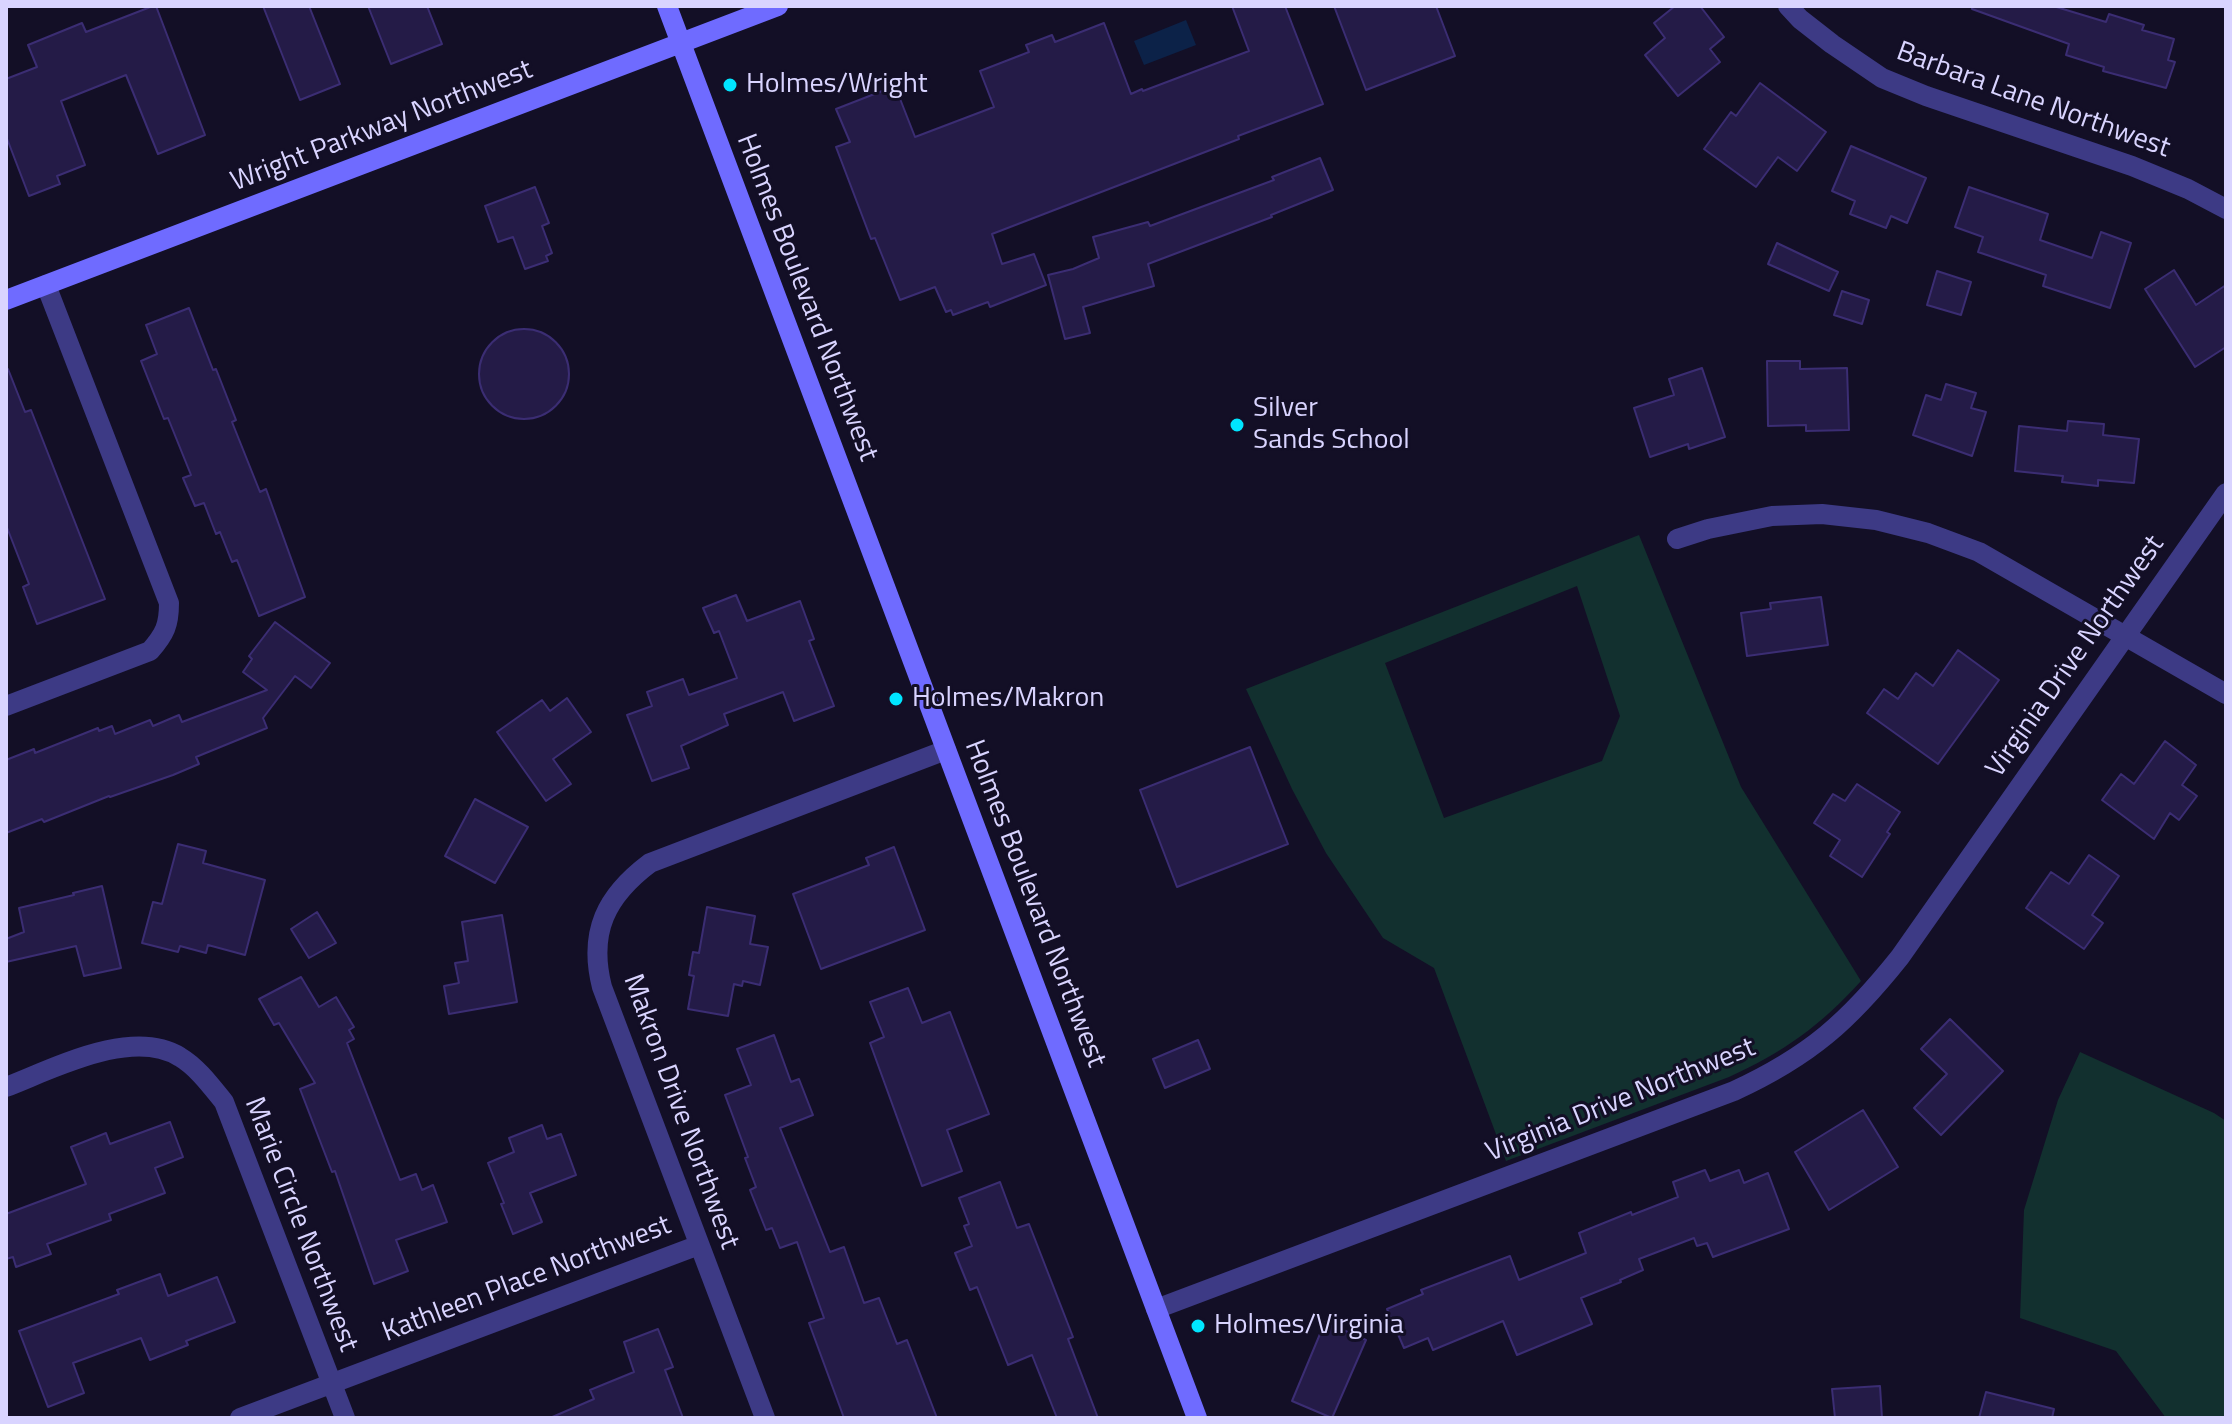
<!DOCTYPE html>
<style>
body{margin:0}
#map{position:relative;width:2232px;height:1424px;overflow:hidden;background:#130f26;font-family:"Titillium Web",sans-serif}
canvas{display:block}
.frame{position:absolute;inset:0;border:8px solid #d9d4ff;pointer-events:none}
</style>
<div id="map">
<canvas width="2232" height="1424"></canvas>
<div class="frame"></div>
</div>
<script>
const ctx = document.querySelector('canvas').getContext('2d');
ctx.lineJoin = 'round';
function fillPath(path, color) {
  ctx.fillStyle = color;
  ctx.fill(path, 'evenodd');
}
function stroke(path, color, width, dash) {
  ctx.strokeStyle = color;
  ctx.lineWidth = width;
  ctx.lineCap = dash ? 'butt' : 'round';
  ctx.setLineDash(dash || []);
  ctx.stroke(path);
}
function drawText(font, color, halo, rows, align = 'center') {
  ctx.font = font + ' "Titillium Web",sans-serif';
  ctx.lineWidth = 6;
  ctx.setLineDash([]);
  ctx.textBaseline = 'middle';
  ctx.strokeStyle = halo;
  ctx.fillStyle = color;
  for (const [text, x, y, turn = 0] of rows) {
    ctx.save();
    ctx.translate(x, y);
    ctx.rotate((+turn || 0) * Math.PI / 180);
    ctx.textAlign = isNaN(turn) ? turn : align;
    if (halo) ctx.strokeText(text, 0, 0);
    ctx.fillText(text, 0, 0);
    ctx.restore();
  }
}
const green = new Path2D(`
 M 1639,535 L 1741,787 L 1861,981 C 1820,1026 1784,1052 1729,1077 L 1506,1161 L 1434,968 L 1383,938 L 1326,853 L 1292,789 L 1246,689 ZM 1577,586 L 1620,716 L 1602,761 L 1444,818 L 1385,663 Z
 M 2080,1052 L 2214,1113 L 2226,1121 L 2226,1418 L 2166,1418 L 2116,1351 L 2020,1318 L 2024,1210 L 2058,1100 Z`);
const water = new Path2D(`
 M 1186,20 L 1196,45 L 1144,65 L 1134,41 Z`);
const building = new Path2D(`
 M 153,6 L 156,6 L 205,135 L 158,154 L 126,75 L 61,101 L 85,165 L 57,176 L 60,184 L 29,196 L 6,136 L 6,79 L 37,67 L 28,45 L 82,23 L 86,32 Z
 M 263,6 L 309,6 L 340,84 L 300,100 Z
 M 368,6 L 427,6 L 442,44 L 391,64 Z
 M 1232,6 L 1285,6 L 1323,104 L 1238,136 L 1239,139 L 992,234 L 1002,264 L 1034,254 L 1046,285 L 990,307 L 988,302 L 953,315 L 951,310 L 946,312 L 935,287 L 900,300 L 875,238 L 871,239 L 836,147 L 850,142 L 836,109 L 895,86 L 915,137 L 994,107 L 980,71 L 1029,52 L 1026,45 L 1052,35 L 1055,42 L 1104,23 L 1131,94 L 1142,89 L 1143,91 L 1249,51 Z
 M 1334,6 L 1436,6 L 1455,56 L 1366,90 Z
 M 1675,6 L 1700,6 L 1724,37 L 1710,49 L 1720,62 L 1678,96 L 1645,55 L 1665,38 L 1654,23 Z
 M 1972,6 L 2053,6 L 2106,22 L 2109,14 L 2144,25 L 2142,30 L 2174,39 L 2168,60 L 2175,62 L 2166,88 L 2103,71 L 2104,67 L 2066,55 L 2069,44 L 1972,9 Z
 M 1760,83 L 1826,132 L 1797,171 L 1778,157 L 1756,187 L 1704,149 L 1731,112 L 1736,116 Z
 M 1851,146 L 1926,178 L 1907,223 L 1891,216 L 1886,228 L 1850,214 L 1855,201 L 1832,191 Z
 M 1320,158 L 1333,190 L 1271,215 L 1272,217 L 1148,264 L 1154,286 L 1083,307 L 1090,333 L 1065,339 L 1048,275 L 1073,269 L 1099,258 L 1093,237 L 1148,222 L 1150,226 L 1274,180 L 1272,177 Z
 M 535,187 L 549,223 L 542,226 L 552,253 L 546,256 L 548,261 L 525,269 L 513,237 L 498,242 L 485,206 Z
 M 1969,187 L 2048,214 L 2040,240 L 2092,258 L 2101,232 L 2131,243 L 2110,308 L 2043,286 L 2046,275 L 1978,252 L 1983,237 L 1955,227 Z
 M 1777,243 L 1838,272 L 1829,291 L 1768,264 Z
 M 2174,270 L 2196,305 L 2226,285 L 2226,347 L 2195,367 L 2145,289 Z
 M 1937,271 L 1971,282 L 1961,315 L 1927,305 Z
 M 1842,291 L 1869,300 L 1862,324 L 1834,315 Z
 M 189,308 L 213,370 L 216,369 L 236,420 L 232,422 L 260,492 L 266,489 L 305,597 L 259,616 L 237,560 L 232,562 L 220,532 L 216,534 L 204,503 L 195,506 L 183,478 L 191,475 L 168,418 L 164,419 L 141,361 L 157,354 L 146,325 Z
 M479 374a45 45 0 1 1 90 0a45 45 0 1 1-90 0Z
 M 1767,361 L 1800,361 L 1800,369 L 1847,368 L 1849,430 L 1806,431 L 1806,425 L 1768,426 Z
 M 1702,368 L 1725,437 L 1689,449 L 1688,444 L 1650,457 L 1634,408 L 1674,395 L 1669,379 Z
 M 6,369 L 8,369 L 25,412 L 31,410 L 105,599 L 37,624 L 23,587 L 29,584 L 6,525 Z
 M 1946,384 L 1976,393 L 1971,408 L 1986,412 L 1972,456 L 1913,435 L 1926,395 L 1941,400 Z
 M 2068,421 L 2104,424 L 2103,435 L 2139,439 L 2134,483 L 2098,480 L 2098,486 L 2062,482 L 2063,476 L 2015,471 L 2019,426 L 2067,431 Z
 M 736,595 L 747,621 L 800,601 L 814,639 L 809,641 L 834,706 L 794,721 L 783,692 L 724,714 L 728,725 L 681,746 L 689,768 L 652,781 L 627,715 L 652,706 L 647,692 L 683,679 L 689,695 L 737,678 L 719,631 L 714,633 L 703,608 Z
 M 1821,597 L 1828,645 L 1747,656 L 1741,613 L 1771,609 L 1770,603 Z
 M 275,622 L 330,663 L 311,688 L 295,676 L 263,718 L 267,728 L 196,757 L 199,764 L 173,775 L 110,797 L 109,796 L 44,822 L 42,819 L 6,833 L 6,760 L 34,749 L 35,753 L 98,728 L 99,731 L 112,726 L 115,734 L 150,720 L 153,726 L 179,715 L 182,722 L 267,690 L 243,672 L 252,659 L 249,656 Z
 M 1958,650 L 1999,680 L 1938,764 L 1867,713 L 1884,689 L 1898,699 L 1916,673 L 1933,686 Z
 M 567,698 L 591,732 L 553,759 L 571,784 L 546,801 L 497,732 L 542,700 L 550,711 Z
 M 2165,741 L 2196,765 L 2182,785 L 2197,796 L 2179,820 L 2170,813 L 2154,839 L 2102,800 L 2121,774 L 2134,784 Z
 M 1250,747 L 1288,844 L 1177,887 L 1140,790 Z
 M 1857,784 L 1900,812 L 1887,832 L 1890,834 L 1862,877 L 1830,856 L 1840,840 L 1814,823 L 1833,794 L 1845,801 Z
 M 475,799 L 528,827 L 495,883 L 445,856 Z
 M 178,844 L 206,851 L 203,863 L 265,880 L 245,955 L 208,945 L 206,953 L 180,946 L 178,952 L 142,943 L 153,902 L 162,904 Z
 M 894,847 L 925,930 L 821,969 L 793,894 L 869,865 L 866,858 Z
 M 2089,855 L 2119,876 L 2092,915 L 2103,923 L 2084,949 L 2026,908 L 2051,872 L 2069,884 Z
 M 102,886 L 121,968 L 84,976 L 76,946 L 6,962 L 6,939 L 24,932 L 19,908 L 74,895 L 73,893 Z
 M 707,907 L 755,916 L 750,944 L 768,947 L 760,985 L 743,981 L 742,986 L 734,984 L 728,1016 L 688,1009 L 694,976 L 689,975 L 693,952 L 699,953 Z
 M 317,912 L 336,943 L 309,958 L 291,929 Z
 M 502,915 L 517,1002 L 449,1014 L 444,986 L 459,983 L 455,963 L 468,961 L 462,922 Z
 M 301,977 L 319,1007 L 336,997 L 354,1027 L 349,1030 L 354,1039 L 347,1043 L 400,1180 L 416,1174 L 422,1190 L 433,1185 L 447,1222 L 396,1240 L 408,1271 L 374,1284 L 335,1171 L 332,1172 L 300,1089 L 315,1083 L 279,1023 L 274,1025 L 259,999 Z
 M 908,988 L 922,1023 L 950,1012 L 989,1114 L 947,1130 L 962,1171 L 922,1186 L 870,1043 L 884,1037 L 870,1002 Z
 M 1950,1019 L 2003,1071 L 1941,1135 L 1914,1108 L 1947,1074 L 1921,1049 Z
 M 774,1035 L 791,1082 L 799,1079 L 813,1115 L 780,1128 L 830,1252 L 844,1247 L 864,1303 L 879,1298 L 897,1344 L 907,1340 L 937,1418 L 844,1418 L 809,1323 L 824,1318 L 797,1242 L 780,1248 L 772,1228 L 766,1230 L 750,1190 L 756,1187 L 745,1158 L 748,1157 L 725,1095 L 751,1085 L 737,1049 Z
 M 1198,1040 L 1210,1069 L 1165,1088 L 1153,1059 Z
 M 1863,1110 L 1898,1167 L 1829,1210 L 1795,1152 Z
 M 170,1122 L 183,1157 L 155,1168 L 165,1193 L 109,1214 L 111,1220 L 47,1244 L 51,1254 L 16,1267 L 13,1257 L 6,1259 L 6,1214 L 86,1184 L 71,1147 L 106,1133 L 110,1144 Z
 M 542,1125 L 547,1139 L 561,1134 L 576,1175 L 530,1193 L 542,1222 L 513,1234 L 501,1204 L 504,1203 L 488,1163 L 514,1152 L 509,1138 Z
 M 1705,1170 L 1710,1181 L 1739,1170 L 1744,1183 L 1768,1173 L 1789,1229 L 1713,1257 L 1707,1243 L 1697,1246 L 1694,1238 L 1639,1259 L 1643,1270 L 1620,1280 L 1621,1282 L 1581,1298 L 1592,1324 L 1517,1355 L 1503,1321 L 1433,1350 L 1428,1338 L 1404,1348 L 1387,1309 L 1423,1294 L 1421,1290 L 1510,1256 L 1519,1280 L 1586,1253 L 1579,1233 L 1631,1212 L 1632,1215 L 1678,1197 L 1673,1182 Z
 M 1000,1182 L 1017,1228 L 1029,1224 L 1073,1337 L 1068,1339 L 1098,1418 L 1057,1418 L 1032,1355 L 1008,1365 L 977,1287 L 970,1290 L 955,1253 L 972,1246 L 964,1226 L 969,1224 L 959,1198 Z
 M 160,1274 L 168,1296 L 217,1277 L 235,1322 L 186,1341 L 188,1345 L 150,1360 L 141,1338 L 73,1363 L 84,1393 L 48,1407 L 19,1331 L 119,1294 L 117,1290 Z
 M 1325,1322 L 1366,1340 L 1332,1418 L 1292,1401 Z
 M 658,1329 L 673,1367 L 665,1370 L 683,1418 L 550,1418 L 594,1399 L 590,1390 L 634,1372 L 624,1342 Z
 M 1880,1386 L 1882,1418 L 1835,1418 L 1832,1389 Z
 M 1986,1392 L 2054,1409 L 2052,1418 L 1979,1418 Z`);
const street = new Path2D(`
 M 1788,6 L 1800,19 L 1832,44 L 1882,78 L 1926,96 L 2132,166 L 2188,189 L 2226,209
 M 1677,539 L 1708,529 L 1772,516 L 1822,514 L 1876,520 L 1928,533 L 1979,552 L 2226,694
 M 6,706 L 150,651 C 165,634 169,625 169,603 L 46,285
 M 6,1087 C 53,1069 132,1027 180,1057 C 197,1067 211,1086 224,1102 L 345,1418
 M 1156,1309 L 1734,1091 C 1810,1056 1849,1021 1900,957 L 2226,493
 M 240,1418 L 699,1245
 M 765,1418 L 602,987 C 588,932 606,896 650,863 L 946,750`);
const secondary = new Path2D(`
 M 667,6 L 1197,1418
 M 6,300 L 778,6`);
const markers = [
 [730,85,8,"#00e5ff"],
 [1237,425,8,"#00e5ff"],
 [896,699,8,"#00e5ff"],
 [1198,1326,8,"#00e5ff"]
];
const poiNames = [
 ["Holmes/Wright",746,85],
 ["Silver",1253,409],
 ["Sands School",1253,441],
 ["Holmes/Makron",912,699],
 ["Holmes/Virginia",1214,1326]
];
const streetNames = [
 ["Barbara Lane Northwest",2033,101,20],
 ["Wright Parkway Northwest",382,127,-21],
 ["Holmes Boulevard Northwest",806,298,69],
 ["Virginia Drive Northwest",2076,657,-55],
 ["Holmes Boulevard Northwest",1034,904,69],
 ["Virginia Drive Northwest",1621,1101,-22],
 ["Makron Drive Northwest",680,1112,70],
 ["Marie Circle Northwest",300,1225,69],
 ["Kathleen Place Northwest",527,1280,-21]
];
fillPath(green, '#12302f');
fillPath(water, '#0c2248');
fillPath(building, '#241b47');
stroke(building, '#3b2d73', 2);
stroke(street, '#3d3a85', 20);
stroke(secondary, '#6f6bff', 20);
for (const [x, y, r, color] of markers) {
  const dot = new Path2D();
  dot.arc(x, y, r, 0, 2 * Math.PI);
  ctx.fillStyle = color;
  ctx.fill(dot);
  stroke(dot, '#130f26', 3);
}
drawText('28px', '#d9d4ff', '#130f26', poiNames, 'left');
drawText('28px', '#d9d4ff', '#130f26', streetNames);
</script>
